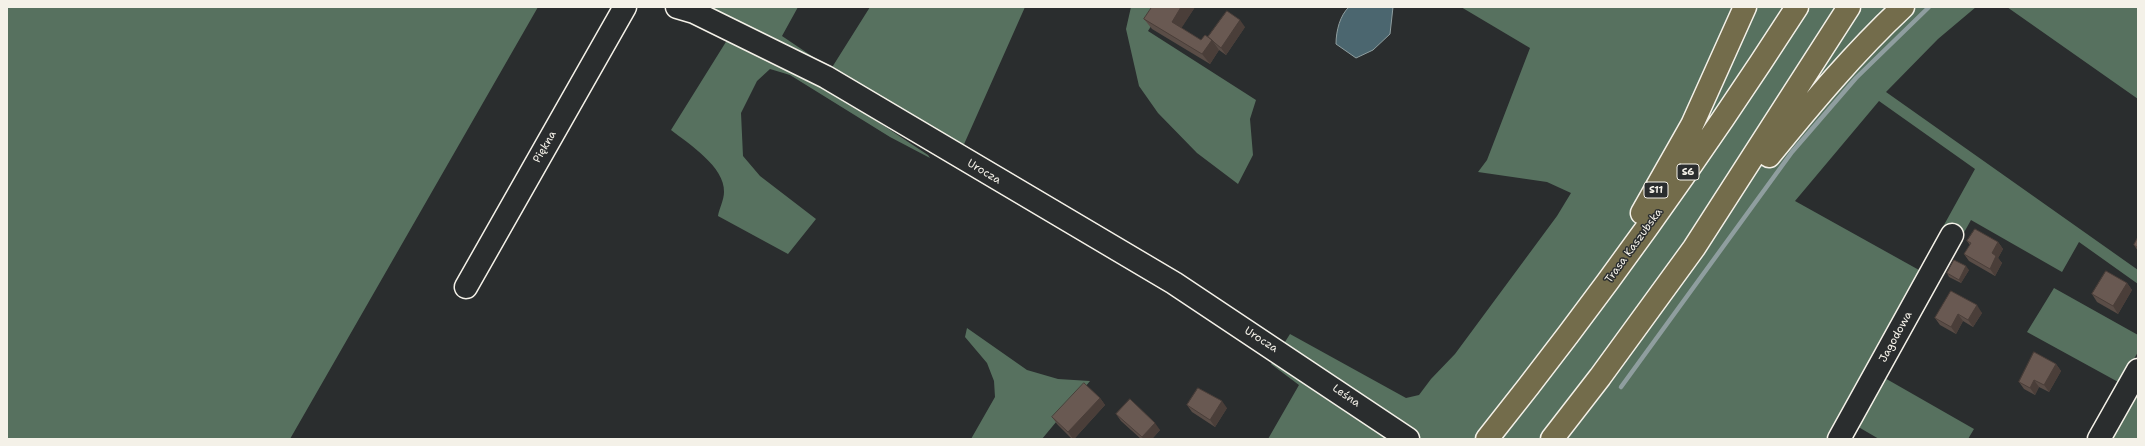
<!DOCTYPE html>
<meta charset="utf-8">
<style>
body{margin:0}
#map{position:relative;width:2145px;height:446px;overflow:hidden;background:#2a2d2e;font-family:"Shantell Sans",sans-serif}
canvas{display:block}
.frame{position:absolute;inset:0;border:8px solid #f4f1e8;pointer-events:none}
</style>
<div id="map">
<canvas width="2145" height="446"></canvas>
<div class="frame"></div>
</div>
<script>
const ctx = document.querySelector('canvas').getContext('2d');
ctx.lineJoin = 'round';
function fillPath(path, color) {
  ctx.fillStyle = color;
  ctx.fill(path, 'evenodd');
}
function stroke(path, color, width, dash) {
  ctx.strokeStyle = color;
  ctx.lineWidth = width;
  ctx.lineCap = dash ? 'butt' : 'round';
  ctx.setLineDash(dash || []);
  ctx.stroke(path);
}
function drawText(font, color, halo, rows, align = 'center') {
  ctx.font = font + ' "Shantell Sans",sans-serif';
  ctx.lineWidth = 3;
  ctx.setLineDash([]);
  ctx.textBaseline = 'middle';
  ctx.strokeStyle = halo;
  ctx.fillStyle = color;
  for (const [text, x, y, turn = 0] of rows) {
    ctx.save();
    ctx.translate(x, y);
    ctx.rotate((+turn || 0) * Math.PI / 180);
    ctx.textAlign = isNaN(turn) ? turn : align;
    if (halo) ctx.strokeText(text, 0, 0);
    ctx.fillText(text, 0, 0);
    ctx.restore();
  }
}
const green = new Path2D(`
 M 7,7 L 538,7 L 290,439 L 7,439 Z
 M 706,7 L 798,7 L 782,36 L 831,69 L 870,7 L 1025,7 L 961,151 Z
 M 1131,7 L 1163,7 L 1148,31 L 1256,100 L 1250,119 L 1253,155 L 1238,184 L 1197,153 L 1158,113 L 1139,86 L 1126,29 Z
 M 1461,7 L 1976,7 L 1938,39 L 1886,92 L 2138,270 L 2138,284 L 2079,242 L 2062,272 L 1971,220 L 1883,377 L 1974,429 L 1968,439 L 1879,439 L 1855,425 L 1847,439 L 1268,439 L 1299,385 L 1271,364 L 1290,334 L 1406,398 L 1419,395 L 1431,379 L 1455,354 L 1557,216 L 1571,193 L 1547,182 L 1478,172 L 1487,160 L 1530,48 ZM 1879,101 L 1975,169 L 1919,270 L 1795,201 Z
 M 2007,7 L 2138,7 L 2138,99 Z
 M 729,37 L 822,85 L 928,155 L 930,158 L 890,137 L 790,75 L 770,69 L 757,81 L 741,113 L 743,156 L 760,176 L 816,219 L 788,254 L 718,216 C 719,209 724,200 724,192 C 725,167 689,144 671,130 Z
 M 2054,288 L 2138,335 L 2138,352 L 2120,383 L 2027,332 Z
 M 967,328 L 1027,370 L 1058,379 L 1090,381 L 1042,439 L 971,439 L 995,397 L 994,381 L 987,363 L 965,337 Z
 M 2138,391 L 2138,439 L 2106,439 Z`);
const water = new Path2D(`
 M 1349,7 L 1393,7 L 1390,34 L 1373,50 L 1356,58 L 1336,44 C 1336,31 1340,15 1349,7 Z`);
const stream = new Path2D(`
 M 1621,387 L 1792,152 L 1856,78 L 1929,7`);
const minor = new Path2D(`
 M 677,7 L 694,12 L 826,77 L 1174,283 L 1408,439
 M 466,287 L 625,7
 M 1839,439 L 1952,235
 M 2099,439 L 2138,370`);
const highway = new Path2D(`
 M 1769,156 C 1812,103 1854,53 1903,7
 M 1642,213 L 1692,125 L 1745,7
 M 1487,439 C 1598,300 1701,156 1797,7
 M 1552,439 L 1600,377 L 1694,248 L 1849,7`);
const wall = new Path2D(`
 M 1152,7 L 1195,7 L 1181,28 L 1201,40 L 1208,37 L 1245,27 L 1226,55 L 1219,50 L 1210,64 L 1152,29 L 1144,19 Z
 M 2138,237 L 2138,251 L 2134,245 Z
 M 1967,241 L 1998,242 L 2003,249 L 1998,258 L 2002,263 L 1995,276 L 1969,261 L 1964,254 L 1970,245 Z
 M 1969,270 L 1961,283 L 1949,277 L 1947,273 Z
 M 2127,283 L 2132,290 L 2118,314 L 2097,302 L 2092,294 Z
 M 1951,291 L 1982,313 L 1973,327 L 1963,321 L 1956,334 L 1940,325 L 1935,318 Z
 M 2056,364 L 2061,371 L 2049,392 L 2039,387 L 2035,395 L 2024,389 L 2019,382 Z
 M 1100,398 L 1105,405 L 1075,438 L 1072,439 L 1057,424 L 1052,417 Z
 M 1187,405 L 1227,408 L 1215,427 L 1192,412 Z
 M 1116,414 L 1160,430 L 1152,439 L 1141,439 L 1121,421 Z`);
const shadedWall = new Path2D(`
 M 1181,7 L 1195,7 L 1179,32 L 1172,22 Z
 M 1240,20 L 1245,27 L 1226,55 L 1221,48 Z
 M 1212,40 L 1219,50 L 1210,64 L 1202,54 Z
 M 1998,242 L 2003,249 L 1998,258 L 2002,263 L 1995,276 L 1990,269 L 1992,253 Z
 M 1966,266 L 1969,270 L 1961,283 L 1959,280 Z
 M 2127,283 L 2132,290 L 2118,314 L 2113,306 Z
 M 1977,305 L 1982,313 L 1973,327 L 1968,320 Z
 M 1958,314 L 1963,321 L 1956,334 L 1951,327 Z
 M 2056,364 L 2061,371 L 2049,392 L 2044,385 Z
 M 2034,380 L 2039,387 L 2035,395 L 2030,388 Z
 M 1100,398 L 1105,405 L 1074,439 L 1073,439 L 1068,432 Z
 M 1222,401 L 1227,408 L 1215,427 L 1210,420 Z
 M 1155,423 L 1160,430 L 1152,439 L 1143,439 L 1142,437 Z`);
const building = new Path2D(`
 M 1152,7 L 1181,7 L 1172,22 L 1201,40 L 1205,35 L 1212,40 L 1202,54 L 1144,19 Z
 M 1227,11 L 1240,20 L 1221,48 L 1215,43 L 1212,40 L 1208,37 Z
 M 1975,229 L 1998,242 L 1992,253 L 1996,256 L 1990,269 L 1964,254 L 1971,243 L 1967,241 Z
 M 2138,237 L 2138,248 L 2134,245 Z
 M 1954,260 L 1966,266 L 1959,280 L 1947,273 Z
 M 2106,271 L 2127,283 L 2113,306 L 2092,294 Z
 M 1951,291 L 1977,305 L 1968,320 L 1958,314 L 1951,327 L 1935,318 Z
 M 2034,352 L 2056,364 L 2044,385 L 2034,380 L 2030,388 L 2019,382 Z
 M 1084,383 L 1100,398 L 1068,432 L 1052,417 Z
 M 1198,388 L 1222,401 L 1210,420 L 1187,405 Z
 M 1130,399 L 1155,423 L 1142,437 L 1116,414 Z`);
const shields = [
 [1688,172,22],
 [1656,190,24]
];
const shieldNames = [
 ["S6",1688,172],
 ["S11",1656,190]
];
const streetNames = [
 ["Piękna",545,147,-60],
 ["Urocza",984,172,31],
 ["Trasa Kaszubska",1634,246,-54],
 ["Jagodowa",1896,337,-61],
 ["Urocza",1261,340,33],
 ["Leśna",1346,396,34]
];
fillPath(green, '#57715f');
fillPath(water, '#4b666f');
stroke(water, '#8f9e9f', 1);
stroke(stream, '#8f9e9f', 4.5);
stroke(minor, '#f4f1e8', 25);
stroke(highway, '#f4f1e8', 25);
stroke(minor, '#2a2d2e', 22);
stroke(highway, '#736c4b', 22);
fillPath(wall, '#5a4d47');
fillPath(shadedWall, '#4a3e39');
fillPath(building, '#695952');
stroke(building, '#4a3e39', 1);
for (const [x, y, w] of shields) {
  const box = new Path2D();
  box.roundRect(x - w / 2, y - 8, w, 16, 3);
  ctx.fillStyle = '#2a2d2e';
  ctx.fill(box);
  stroke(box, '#f4f1e8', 1);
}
drawText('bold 10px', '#f4f1e8', null, shieldNames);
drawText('11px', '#f4f1e8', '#2a2d2e', streetNames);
</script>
